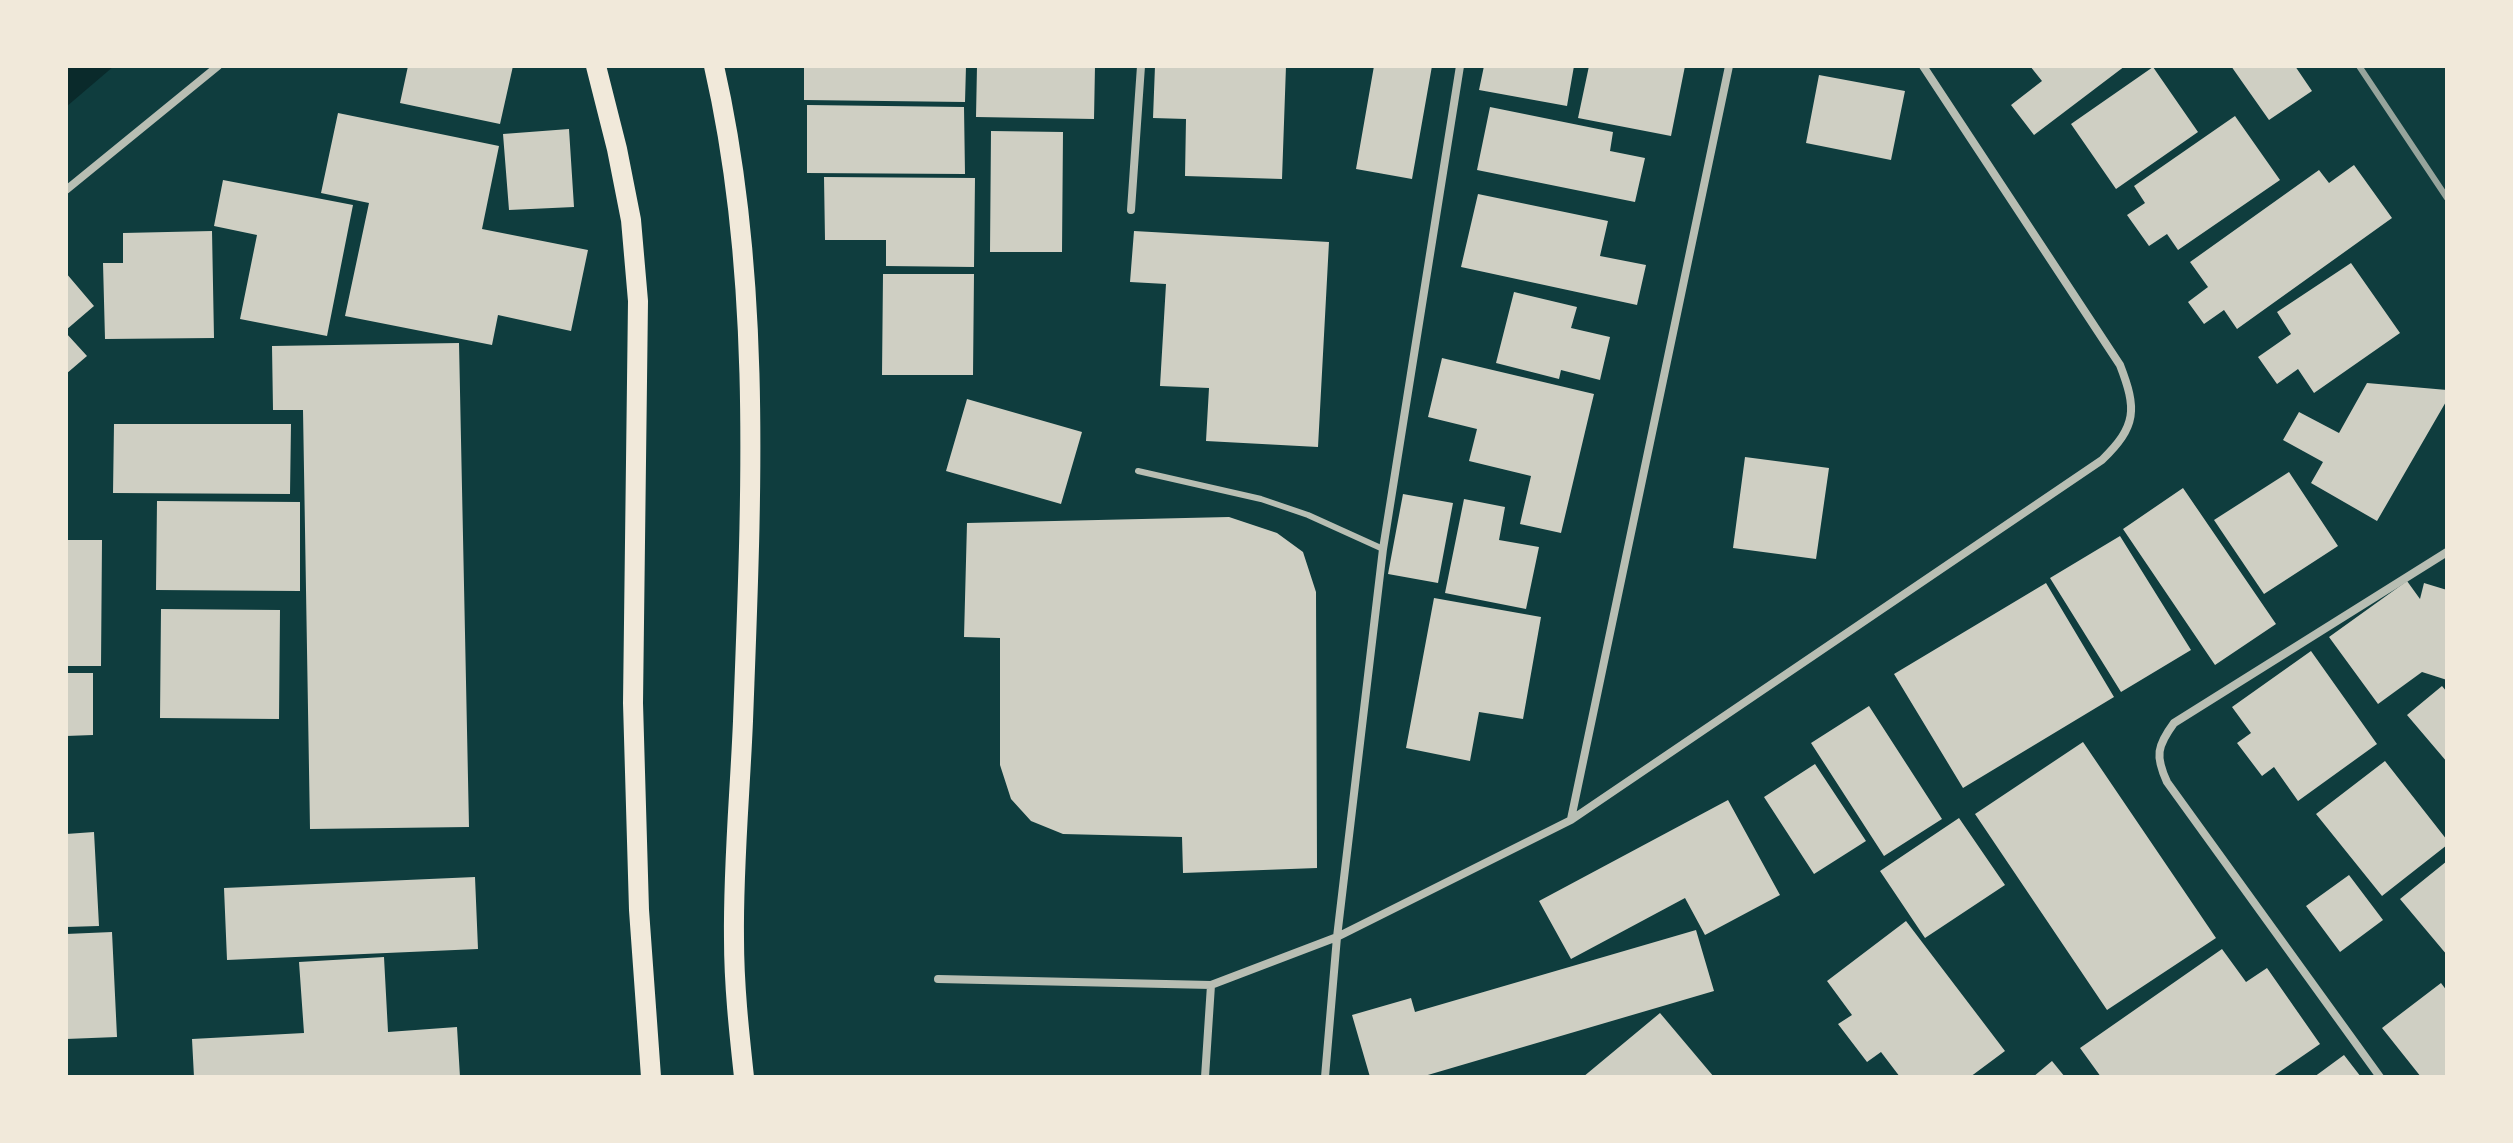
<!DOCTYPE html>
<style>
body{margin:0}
#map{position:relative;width:2513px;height:1143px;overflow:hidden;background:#0f3d3e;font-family:Inter,sans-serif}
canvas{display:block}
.frame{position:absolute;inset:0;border:68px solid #f1e9da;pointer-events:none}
</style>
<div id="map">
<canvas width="2513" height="1143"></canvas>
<div class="frame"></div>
</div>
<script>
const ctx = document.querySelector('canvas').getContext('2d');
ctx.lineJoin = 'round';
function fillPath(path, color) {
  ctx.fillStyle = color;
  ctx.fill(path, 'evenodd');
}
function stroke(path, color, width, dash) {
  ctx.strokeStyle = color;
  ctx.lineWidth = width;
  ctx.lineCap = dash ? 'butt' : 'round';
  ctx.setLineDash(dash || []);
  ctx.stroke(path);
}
const water = new Path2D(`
 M 66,66 L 114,66 L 66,107 Z`);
const building = new Path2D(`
 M 408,66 L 513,66 L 500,124 L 400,103 Z
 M 804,66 L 966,66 L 965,102 L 804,100 Z
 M 977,66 L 1095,66 L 1094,119 L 976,117 Z
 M 1155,66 L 1286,66 L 1282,179 L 1185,176 L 1186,119 L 1153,118 Z
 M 1374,66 L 1432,66 L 1412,179 L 1356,169 Z
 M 1484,66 L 1574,66 L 1567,106 L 1479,90 Z
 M 1589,66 L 1685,66 L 1671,136 L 1578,118 Z
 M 2030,66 L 2125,66 L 2034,135 L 2011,105 L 2042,81 Z
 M 2231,66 L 2295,66 L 2312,91 L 2269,120 Z
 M 2153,67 L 2198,132 L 2116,189 L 2071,124 Z
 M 1819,75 L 1905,91 L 1891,160 L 1806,143 Z
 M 807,105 L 964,107 L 965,174 L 807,173 Z
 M 1490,107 L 1613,132 L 1610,151 L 1645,158 L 1635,202 L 1477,170 Z
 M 338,113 L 499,146 L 482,229 L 588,250 L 571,331 L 498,315 L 492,345 L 345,316 L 369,203 L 321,193 Z
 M 2235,116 L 2280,180 L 2178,250 L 2167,234 L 2149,246 L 2127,215 L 2145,203 L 2134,186 Z
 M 569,129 L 574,207 L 509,210 L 503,134 Z
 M 991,131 L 1063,132 L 1062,252 L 990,252 Z
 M 2354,165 L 2392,218 L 2237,329 L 2224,310 L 2204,324 L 2188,302 L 2208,287 L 2190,262 L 2319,170 L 2329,183 Z
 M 824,177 L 975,178 L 974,267 L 886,266 L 886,240 L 825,240 Z
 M 223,180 L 353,205 L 327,336 L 240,319 L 257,235 L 214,226 Z
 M 1478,194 L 1608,221 L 1600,256 L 1646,265 L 1637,305 L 1461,267 Z
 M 212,231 L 214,338 L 105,339 L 103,263 L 123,263 L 123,233 Z
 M 1134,231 L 1329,242 L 1318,447 L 1206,441 L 1209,388 L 1160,386 L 1166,284 L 1130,282 Z
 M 2351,263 L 2400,333 L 2314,393 L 2298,369 L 2277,384 L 2258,357 L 2291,334 L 2277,312 Z
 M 66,273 L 94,306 L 66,330 Z
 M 883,274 L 974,274 L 973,375 L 882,375 Z
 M 1514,292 L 1577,307 L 1571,328 L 1610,337 L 1600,380 L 1561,370 L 1559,379 L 1496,363 Z
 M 66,333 L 87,356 L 66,374 Z
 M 459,343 L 469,827 L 310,829 L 303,410 L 273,410 L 272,346 Z
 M 1442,358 L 1594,394 L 1561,533 L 1520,524 L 1531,476 L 1469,461 L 1477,429 L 1428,417 Z
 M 2367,383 L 2447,390 L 2447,400 L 2377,521 L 2311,483 L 2323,462 L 2283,440 L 2299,412 L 2339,433 Z
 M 967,399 L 1082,432 L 1061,504 L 946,471 Z
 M 114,424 L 291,424 L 290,494 L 113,493 Z
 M 1745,457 L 1829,468 L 1816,559 L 1733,548 Z
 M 2289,472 L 2338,546 L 2264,594 L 2214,520 Z
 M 2183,488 L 2276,624 L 2215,665 L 2123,529 Z
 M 1403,494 L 1453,503 L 1438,583 L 1388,574 Z
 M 1464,499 L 1505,507 L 1499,540 L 1539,547 L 1526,609 L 1445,593 Z
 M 157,501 L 300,502 L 300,591 L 156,590 Z
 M 1229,517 L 1277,533 L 1303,552 L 1316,592 L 1317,868 L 1183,873 L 1182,837 L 1063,834 L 1031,821 L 1011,799 L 1000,765 L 1000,638 L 964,637 L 967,523 Z
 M 2120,536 L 2191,650 L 2121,692 L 2050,578 Z
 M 66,540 L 102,540 L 101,666 L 66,666 Z
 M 2407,581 L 2420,599 L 2424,583 L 2447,590 L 2447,680 L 2422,672 L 2378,704 L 2329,637 Z
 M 2046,583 L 2114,697 L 1963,788 L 1894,674 Z
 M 1434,598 L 1541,617 L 1523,719 L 1479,712 L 1470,761 L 1406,748 Z
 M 161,609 L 280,610 L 279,719 L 160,718 Z
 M 2311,651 L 2377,744 L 2298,801 L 2274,767 L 2262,776 L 2237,743 L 2251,733 L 2232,707 Z
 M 66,673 L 93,673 L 93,735 L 66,736 Z
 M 2442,686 L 2447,692 L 2447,762 L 2407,715 Z
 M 1869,706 L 1942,819 L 1884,856 L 1811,743 Z
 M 2083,742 L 2216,938 L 2107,1010 L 1975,814 Z
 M 2385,761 L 2447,840 L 2447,845 L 2382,896 L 2316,814 Z
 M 1815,764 L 1866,841 L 1814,874 L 1764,797 Z
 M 1728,800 L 1780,895 L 1705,935 L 1685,898 L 1571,959 L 1539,901 Z
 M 1959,818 L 2005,885 L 1925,938 L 1880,871 Z
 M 94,832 L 99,926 L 66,927 L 66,834 Z
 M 2447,861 L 2447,955 L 2400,899 Z
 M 2349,875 L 2383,920 L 2340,952 L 2306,906 Z
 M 475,877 L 478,949 L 227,960 L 224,888 Z
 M 1906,921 L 2005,1051 L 1970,1077 L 1900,1077 L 1881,1052 L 1867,1062 L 1838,1024 L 1852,1015 L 1827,981 Z
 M 1696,930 L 1714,991 L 1421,1077 L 1370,1077 L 1352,1015 L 1411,998 L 1415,1012 Z
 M 112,932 L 117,1037 L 66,1039 L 66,934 Z
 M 2222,949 L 2246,982 L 2267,968 L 2320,1044 L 2272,1077 L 2101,1077 L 2080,1048 Z
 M 384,957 L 388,1032 L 457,1027 L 460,1077 L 194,1077 L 192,1039 L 304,1033 L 299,962 Z
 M 2441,983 L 2447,991 L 2447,1077 L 2421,1077 L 2382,1028 Z
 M 1660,1013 L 1714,1077 L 1583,1077 Z
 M 2344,1055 L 2361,1077 L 2314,1077 Z
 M 2052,1061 L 2065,1077 L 2033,1077 Z`);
const service = new Path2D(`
 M 1138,471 L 1261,499 L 1308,515 L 1383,549`);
const minor = new Path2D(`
 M 66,190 L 218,66
 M 1131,210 L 1141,66
 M 1571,819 L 1729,66
 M 938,979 L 1211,985 L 1205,1077
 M 1211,985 L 1337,937 L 1571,820 L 2102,460 C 2137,426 2137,409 2120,365 L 1923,66
 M 1325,1077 L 1337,937 L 1383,549 L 1460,66
 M 2380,1077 L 2167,782 C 2155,756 2157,746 2174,723 L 2447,552`);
const primary = new Path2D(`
 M 596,66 L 617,149 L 631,220 L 638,301 L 633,703 L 639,910 L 651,1077
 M 714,66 C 763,280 751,504 743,721 C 740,793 733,866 734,939 C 734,985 739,1031 744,1077`);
const rail = new Path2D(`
 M 2359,66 L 2447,198`);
fillPath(water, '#0a2a2b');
fillPath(building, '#cfcfc3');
stroke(service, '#b8beb3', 6);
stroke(minor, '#b8beb3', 8);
stroke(primary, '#f1e9da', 20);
stroke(rail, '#97a49c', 6);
</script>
